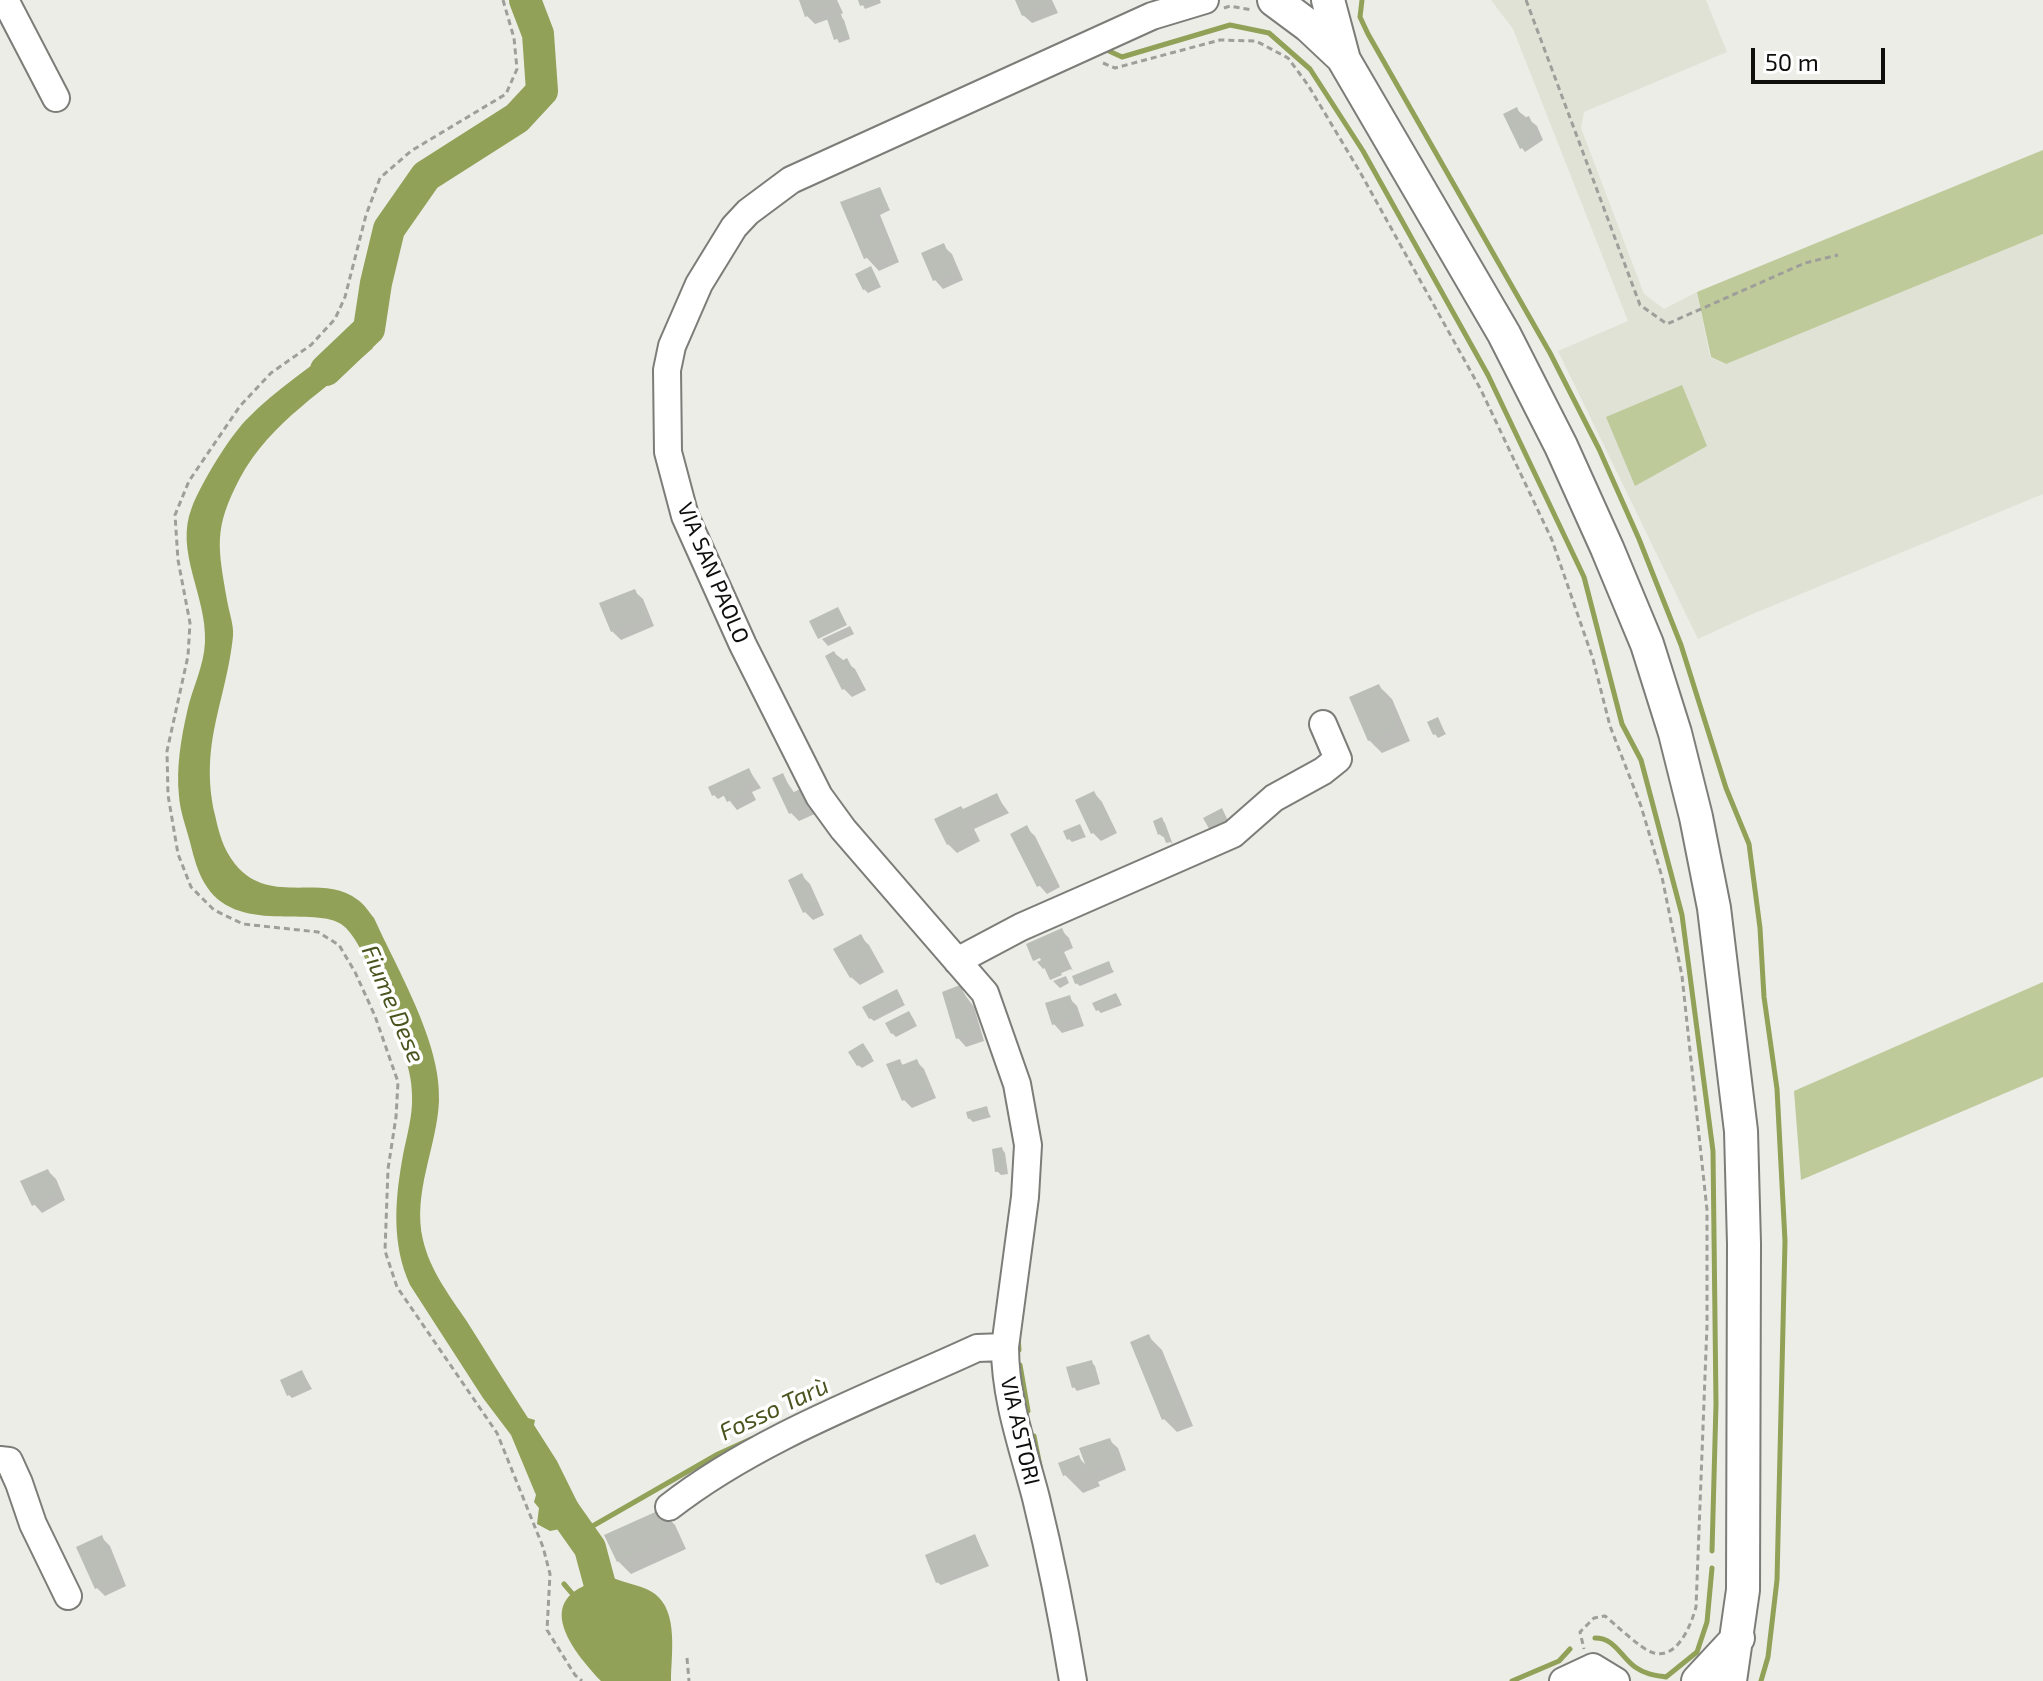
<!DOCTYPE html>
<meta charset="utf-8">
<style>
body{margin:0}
#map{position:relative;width:2043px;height:1681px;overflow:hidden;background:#ecede7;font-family:"Exo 2",sans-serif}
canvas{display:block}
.scale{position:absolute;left:1751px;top:48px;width:134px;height:36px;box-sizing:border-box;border:4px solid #0e0f0d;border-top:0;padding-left:10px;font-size:24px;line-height:28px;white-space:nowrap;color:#0e0f0d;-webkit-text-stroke:6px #fff;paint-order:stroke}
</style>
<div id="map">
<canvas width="2043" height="1681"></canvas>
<div class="scale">50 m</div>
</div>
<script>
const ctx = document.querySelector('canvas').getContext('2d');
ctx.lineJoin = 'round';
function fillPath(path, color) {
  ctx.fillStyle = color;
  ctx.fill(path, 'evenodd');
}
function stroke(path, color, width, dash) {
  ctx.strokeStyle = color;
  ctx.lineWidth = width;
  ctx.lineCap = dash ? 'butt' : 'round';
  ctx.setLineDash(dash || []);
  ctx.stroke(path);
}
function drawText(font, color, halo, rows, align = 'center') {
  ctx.font = font + ' "Exo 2",sans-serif';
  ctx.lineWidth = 7;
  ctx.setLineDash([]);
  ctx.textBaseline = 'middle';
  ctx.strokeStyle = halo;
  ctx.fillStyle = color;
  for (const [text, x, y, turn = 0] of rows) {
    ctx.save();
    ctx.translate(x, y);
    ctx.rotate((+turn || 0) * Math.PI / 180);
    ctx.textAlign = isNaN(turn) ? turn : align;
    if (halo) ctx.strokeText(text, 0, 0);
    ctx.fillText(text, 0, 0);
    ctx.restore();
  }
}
const built = new Path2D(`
 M 1491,0 L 1706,0 L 1727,52 L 1584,112 L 1581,128 L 1644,294 L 1664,309 L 1697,292 L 1710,357 L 1725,364 L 2043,234 L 2043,494 L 1750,615 L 1698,639 L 1558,351 L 1628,321 L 1513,29 Z`);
const green = new Path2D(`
 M 2043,150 L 2043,234 L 1726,364 L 1711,357 L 1697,292 Z
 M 1682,385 L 1707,446 L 1635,486 L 1606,417 Z
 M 2043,982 L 2043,1077 L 1801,1180 L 1794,1091 Z`);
const water = new Path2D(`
 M 349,336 L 373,348 C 327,389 270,422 240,478 C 213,529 218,547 227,600 C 229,612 234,625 233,636 C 226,703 199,744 215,815 C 219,833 223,849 235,864 C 270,907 321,872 358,900 C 364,904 369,912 374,918 C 397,969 442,1044 439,1101 C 437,1147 412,1193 423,1240 C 430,1270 449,1295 466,1320 C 487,1353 507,1386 528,1418 L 535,1420 L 534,1425 L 557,1461 L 593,1534 L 574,1540 L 560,1529 L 550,1531 L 537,1524 L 539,1508 L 534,1502 L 536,1495 L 511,1435 L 483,1398 L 410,1285 C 391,1243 395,1199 403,1155 C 407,1135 413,1115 412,1095 C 412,1064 395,1032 383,1004 C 373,980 364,947 346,928 C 322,902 240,937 207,887 C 198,874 194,858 190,842 C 186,827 180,811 179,796 C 176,768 181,739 187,712 C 192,688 204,667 205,642 C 207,595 174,552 192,507 C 202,482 228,439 246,420 C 277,388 316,364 349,336 Z
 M 613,1578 C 625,1583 645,1586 655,1594 C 679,1612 671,1656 671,1681 L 601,1681 C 562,1640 532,1591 613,1578 Z`);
const shadow = new Path2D(`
 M 801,0 L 837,0 L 843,13 L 839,15 L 844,20 L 850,39 L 839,43 L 829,19 L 815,24 L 807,16 Z
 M 860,0 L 880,0 L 881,3 L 865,9 Z
 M 1018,0 L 1052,0 L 1058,13 L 1032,23 L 1023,15 Z
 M 1517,110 L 1537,126 L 1543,140 L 1525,152 L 1522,148 Z
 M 880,190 L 890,210 L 880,215 L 899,262 L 879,271 L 866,257 L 843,203 Z
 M 943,246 L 952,254 L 963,280 L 943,289 L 935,280 L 924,254 Z
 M 871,269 L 881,287 L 868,293 L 864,289 Z
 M 634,591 L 643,599 L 654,626 L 621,640 L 612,631 Z
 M 850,626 L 854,634 L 828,646 L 822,639 Z
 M 834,653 L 855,669 L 866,690 L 852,697 L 843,688 Z
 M 1379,686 L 1392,699 L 1410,741 L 1382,753 L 1369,740 Z
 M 1437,719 L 1446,734 L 1438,738 L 1435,734 Z
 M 749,770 L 761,788 L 752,792 L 756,800 L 737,810 L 725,795 L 718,799 L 714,795 Z
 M 783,776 L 795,794 L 802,791 L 817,813 L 799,821 L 791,813 L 775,779 Z
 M 1094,793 L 1102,802 L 1117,833 L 1101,841 L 1093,833 Z
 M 996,795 L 1009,813 L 974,829 L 980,841 L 957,853 L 948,844 L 963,811 Z
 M 1162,820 L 1165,823 L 1173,845 L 1166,836 L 1163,837 L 1159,834 Z
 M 1080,826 L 1086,837 L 1072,842 L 1069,839 Z
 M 1026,828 L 1035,836 L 1060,887 L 1047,894 L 1039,885 Z
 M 802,876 L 810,884 L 824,915 L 813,920 L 805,912 Z
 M 1061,930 L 1069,938 L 1073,948 L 1064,952 L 1073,971 L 1071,969 L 1052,977 L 1052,980 L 1046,967 L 1043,969 L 1037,962 L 1050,956 L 1036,958 L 1036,961 L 1028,945 Z
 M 860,937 L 869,945 L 884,972 L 860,985 L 851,977 Z
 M 1108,963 L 1114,972 L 1080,986 L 1076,983 Z
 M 1066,976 L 1069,983 L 1060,988 L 1053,981 Z
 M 959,987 L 974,1007 L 984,1041 L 966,1047 L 958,1038 Z
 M 896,991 L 905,1005 L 874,1021 L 870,1018 Z
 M 1116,995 L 1122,1005 L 1101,1013 L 1098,1010 Z
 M 1069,998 L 1077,1006 L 1084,1026 L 1062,1033 L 1054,1024 Z
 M 912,1017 L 917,1026 L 896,1037 L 892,1033 Z
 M 866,1049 L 874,1061 L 862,1068 L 858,1065 Z
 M 899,1061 L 904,1066 L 916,1061 L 924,1069 L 936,1098 L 912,1108 L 904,1100 Z
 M 986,1108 L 991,1117 L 973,1122 L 969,1118 Z
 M 1002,1149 L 1005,1153 L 1008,1174 L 1001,1175 L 997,1171 Z
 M 48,1171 L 56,1179 L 65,1200 L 42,1213 L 34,1204 Z
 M 1149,1337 L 1162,1350 L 1193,1426 L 1177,1432 L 1164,1419 Z
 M 1091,1362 L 1095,1366 L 1100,1384 L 1077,1391 L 1074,1387 Z
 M 302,1372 L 312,1389 L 292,1398 L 289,1395 Z
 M 1109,1440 L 1118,1448 L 1126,1470 L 1098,1482 L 1100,1486 L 1083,1493 L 1065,1475 L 1078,1457 L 1088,1467 Z
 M 662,1512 L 675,1525 L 686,1549 L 631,1574 L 618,1561 Z
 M 975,1536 L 989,1566 L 941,1585 L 937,1582 Z
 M 102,1538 L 110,1546 L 126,1586 L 105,1596 L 97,1588 Z`);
const stream = new Path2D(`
 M 1362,0 L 1360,17 L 1368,34 L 1550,353 L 1599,449 L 1639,539 L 1681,645 L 1726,788 L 1749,844 L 1760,928 L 1764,997 L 1777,1089 L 1785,1241 L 1777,1580 L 1768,1657 L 1761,1681
 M 1109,51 L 1122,57 L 1230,25 L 1269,33 L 1310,69 L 1363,151 L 1488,375 L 1584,577 L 1622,724 L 1641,760 L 1682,915 L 1713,1151 L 1716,1404 L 1712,1551
 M 1018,1337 L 1019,1350
 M 1020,1365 L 1028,1411
 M 1034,1436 L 1040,1466
 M 584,1531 L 718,1454 L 751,1439
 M 564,1584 L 576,1598
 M 1595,1638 C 1615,1638 1620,1656 1635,1667 C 1645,1674 1654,1675 1666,1677 L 1697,1652 L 1707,1622 L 1712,1568
 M 1512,1681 L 1559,1661 L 1570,1649`);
const river = new Path2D(`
 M 326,370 L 369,329 L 376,283 L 389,229 L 426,176 L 517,118 L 542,91 L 538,34 L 525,0
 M 559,1504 L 590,1548 L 615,1641 L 636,1681`);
const building = new Path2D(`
 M 799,0 L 834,0 L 836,5 L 805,17 Z
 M 858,0 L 877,0 L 860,6 Z
 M 1015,0 L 1049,0 L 1051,5 L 1022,16 Z
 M 841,14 L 848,35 L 834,40 L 827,19 Z
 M 1517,107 L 1522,119 L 1529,116 L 1536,132 L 1530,134 L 1534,143 L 1520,149 L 1503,114 Z
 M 880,187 L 888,206 L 873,213 L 888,249 L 864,259 L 840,202 Z
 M 944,243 L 956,272 L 933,281 L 921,253 Z
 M 871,266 L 879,283 L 863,290 L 855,274 Z
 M 635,589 L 647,618 L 611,632 L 599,603 Z
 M 838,607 L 847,625 L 818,639 L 809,621 Z
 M 834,651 L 840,662 L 847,658 L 859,681 L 842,690 L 825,656 Z
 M 1379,684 L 1398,728 L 1368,741 L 1349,697 Z
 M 1438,717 L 1444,731 L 1433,735 L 1427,722 Z
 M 749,768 L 754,779 L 745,783 L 749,792 L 727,802 L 722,792 L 712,796 L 708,787 Z
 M 783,773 L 792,793 L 802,788 L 810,804 L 789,814 L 772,778 Z
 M 1094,791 L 1111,824 L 1091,834 L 1075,800 Z
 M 997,793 L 1002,804 L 967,821 L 973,833 L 947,845 L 934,819 L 961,806 L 963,809 Z
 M 1222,808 L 1229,823 L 1211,832 L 1203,818 Z
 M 1162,817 L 1171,842 L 1166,843 L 1162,832 L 1158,835 L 1153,821 Z
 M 1080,824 L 1084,833 L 1067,840 L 1063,831 Z
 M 1027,825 L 1054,878 L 1037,887 L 1010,834 Z
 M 802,873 L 817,906 L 803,913 L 788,880 Z
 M 1062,928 L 1067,939 L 1057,943 L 1066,962 L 1058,966 L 1062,975 L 1050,980 L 1040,958 L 1033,961 L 1026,944 Z
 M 861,934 L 877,963 L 850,978 L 833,949 Z
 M 1109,961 L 1112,969 L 1075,984 L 1072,976 Z
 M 960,985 L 966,997 L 977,1033 L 956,1039 L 942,992 Z
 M 897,989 L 903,1001 L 869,1019 L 862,1007 Z
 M 1116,993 L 1120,1001 L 1096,1011 L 1092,1003 Z
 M 1070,995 L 1077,1018 L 1052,1025 L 1045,1003 Z
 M 909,1011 L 915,1022 L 891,1034 L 885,1023 Z
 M 863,1043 L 872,1057 L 857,1066 L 848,1052 Z
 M 900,1059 L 902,1065 L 917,1059 L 930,1089 L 902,1101 L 886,1064 Z
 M 987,1106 L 989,1114 L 968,1119 L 966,1112 Z
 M 1002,1147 L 1006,1171 L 995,1172 L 992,1149 Z
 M 48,1169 L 58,1192 L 32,1206 L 20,1181 Z
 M 1149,1334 L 1182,1412 L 1162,1420 L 1130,1342 Z
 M 1092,1360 L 1097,1381 L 1072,1388 L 1066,1367 Z
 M 302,1370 L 309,1385 L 287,1396 L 280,1380 Z
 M 1110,1438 L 1119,1461 L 1089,1474 L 1079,1448 Z
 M 1079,1455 L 1084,1468 L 1063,1476 L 1058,1463 Z
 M 662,1509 L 674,1536 L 617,1562 L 604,1535 Z
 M 975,1534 L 987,1563 L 936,1583 L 925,1555 Z
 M 102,1535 L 119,1578 L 95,1589 L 76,1547 Z`);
const path = new Path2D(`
 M 503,0 L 514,38 L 517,69 L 506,94 L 411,151 L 380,178 L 366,215 L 345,297 L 335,319 L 311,345 L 271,373 L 240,406 L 189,481 L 175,515 L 178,560 L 190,623 L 188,656 L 167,751 L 168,795 L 178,854 L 191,887 L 214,910 L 243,924 L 318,932 L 339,945 L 355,972 L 375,1016 L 398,1082 L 396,1117 L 388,1169 L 385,1251 L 397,1287 L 497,1433 L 543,1547 L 550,1574 L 547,1630 L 575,1675 L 582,1681
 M 1526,0 L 1640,305 L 1667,324 L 1805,263 L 1838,255
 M 1224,8 L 1230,6 L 1252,10
 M 1103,63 L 1115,68 L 1220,40 L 1256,41 L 1288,58 L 1308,85 L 1360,172 L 1481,390 L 1552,540 L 1593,659 L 1610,726 L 1641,806 L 1662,877 L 1682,976 L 1707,1210 L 1707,1325 L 1696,1607 C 1691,1625 1677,1662 1651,1652 C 1640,1648 1615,1624 1605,1616 L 1594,1618 L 1580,1632 L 1584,1649
 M 687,1658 L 689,1681`);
const minor = new Path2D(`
 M 5,0 L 56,98
 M 957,961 L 1021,927 L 1233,834 L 1274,798 L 1323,771 L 1338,759 L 1323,724
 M 0,1460 L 9,1461 L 19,1483 L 33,1524 L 68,1596
 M 669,1507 C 757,1438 875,1395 977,1348 L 1005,1347
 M 1073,1681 C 1063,1620 1051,1559 1036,1498 C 1023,1448 1005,1399 1005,1347 L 1025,1197 L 1028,1145 L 1017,1084 L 985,993 L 843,829 L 819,796 L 743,645 L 685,516 L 668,452 L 667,370 L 672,346 L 699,284 L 734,227 L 748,212 L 791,180 L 1152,16 L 1205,0
 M 1563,1681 L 1593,1667 L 1616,1681`);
const major = new Path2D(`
 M 1274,0 L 1309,26 L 1342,57
 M 1328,0 L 1344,60 L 1504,334 L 1561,446 L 1607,548 L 1647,644 L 1675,733 L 1696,817 L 1714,908 L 1741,1131 L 1744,1244 L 1743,1590 L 1730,1681
 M 1698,1681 L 1738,1638`);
const streetNames = [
 ["VIA SAN PAOLO",713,573,67],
 ["VIA ASTORI",1020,1431,77]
];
const waterNames = [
 ["Fiume Dese",393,1004,67],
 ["Fosso Tarù",774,1409,-25]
];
fillPath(built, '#dfe2d5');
fillPath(green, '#beca9a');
fillPath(water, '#91a158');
fillPath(shadow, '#0003');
stroke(stream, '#91a158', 5);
stroke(river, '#91a158', 32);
fillPath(building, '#bbbdb7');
stroke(minor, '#7c7d78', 30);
stroke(major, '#7c7d78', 36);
stroke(path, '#9e9f9b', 3, [6, 4]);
stroke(minor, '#fff', 26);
stroke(major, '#fff', 32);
drawText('22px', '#0e0f0d', '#fff', streetNames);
drawText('italic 24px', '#49541e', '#fff', waterNames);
</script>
